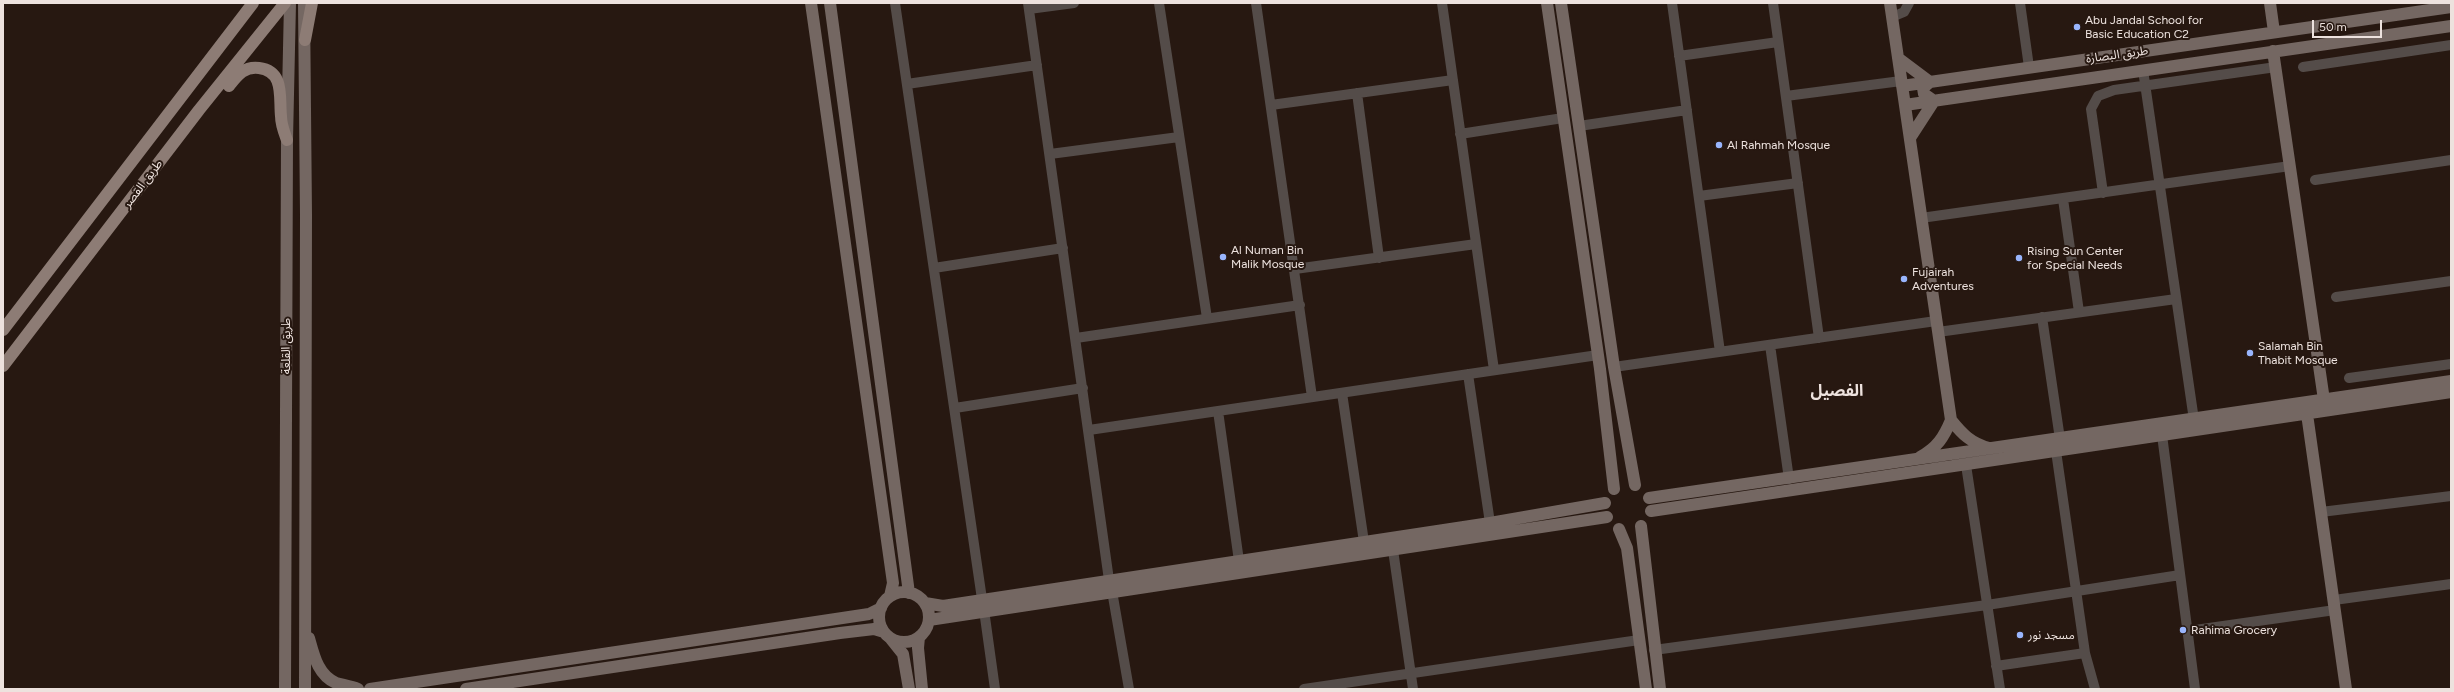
<!DOCTYPE html>
<meta charset="utf-8">
<style>
body{margin:0}
#map{position:relative;width:2454px;height:692px;overflow:hidden;background:#271811;font-family:Figtree,sans-serif}
canvas{display:block}
.frame{position:absolute;inset:0;border:4px solid #ede2de;pointer-events:none}
.scale{position:absolute;left:2312px;top:20px;width:70px;height:18px;box-sizing:border-box;border:2px solid #ede2de;border-top:0;padding-left:5px;font-size:12px;line-height:14px;white-space:nowrap;color:#ede2de;-webkit-text-stroke:3px #271811;paint-order:stroke}
</style>
<div id="map">
<canvas width="2454" height="692"></canvas>
<div class="frame"></div>
<div class="scale">50 m</div>
</div>
<script>
const ctx = document.querySelector('canvas').getContext('2d');
ctx.lineJoin = 'round';
function stroke(path, color, width, dash) {
  ctx.strokeStyle = color;
  ctx.lineWidth = width;
  ctx.lineCap = dash ? 'butt' : 'round';
  ctx.setLineDash(dash || []);
  ctx.stroke(path);
}
function drawText(font, color, halo, rows, align = 'center') {
  ctx.font = font + ' Figtree,"Noto Sans Arabic",sans-serif';
  ctx.lineWidth = 4;
  ctx.setLineDash([]);
  ctx.textBaseline = 'middle';
  ctx.strokeStyle = halo;
  ctx.fillStyle = color;
  for (const [text, x, y, turn = 0] of rows) {
    ctx.save();
    ctx.translate(x, y);
    ctx.rotate((+turn || 0) * Math.PI / 180);
    ctx.textAlign = isNaN(turn) ? turn : align;
    if (halo) ctx.strokeText(text, 0, 0);
    ctx.fillText(text, 0, 0);
    ctx.restore();
  }
}
const street = new Path2D(`
 M 895,3 L 982,599
 M 1028,3 L 1109,580
 M 1159,3 L 1207,318
 M 1256,3 L 1312,397
 M 1442,3 L 1494,370
 M 1672,3 L 1720,352
 M 1773,3 L 1819,338
 M 2020,3 L 2029,67
 M 1029,9 L 1074,3
 M 1892,17 L 1904,12 L 1909,3
 M 1679,56 L 1778,42
 M 2303,67 L 2451,45
 M 2143,70 L 2194,420
 M 907,84 L 1037,65
 M 1357,93 L 1379,258
 M 1786,96 L 1901,81
 M 1271,105 L 1453,80
 M 1579,126 L 1687,110
 M 1460,134 L 1563,118
 M 1050,154 L 1179,137
 M 2315,180 L 2451,160
 M 2103,193 L 2091,109 L 2098,96 L 2114,90 L 2276,67
 M 1699,196 L 1798,183
 M 2063,199 L 2079,312
 M 1921,218 L 2290,166
 M 934,268 L 1063,248
 M 1295,269 L 1476,244
 M 2336,297 L 2451,281
 M 2042,317 L 2060,439
 M 1938,332 L 2176,299
 M 1076,338 L 1300,305
 M 1770,345 L 1789,479
 M 1614,367 L 1936,321
 M 1468,374 L 1490,523
 M 2349,378 L 2451,364
 M 1342,393 L 1364,542
 M 955,408 L 1083,388
 M 1218,411 L 1239,561
 M 1089,430 L 1598,355
 M 2162,435 L 2195,689
 M 2056,451 L 2085,653 L 2095,689
 M 1966,465 L 2000,689
 M 2321,512 L 2451,496
 M 1393,550 L 1413,689
 M 1112,591 L 1129,689
 M 2334,600 L 2451,584
 M 984,610 L 995,689
 M 2188,631 L 2335,610
 M 1654,650 L 1987,605 L 2180,575
 M 1996,666 L 2085,653
 M 1304,689 L 1639,640`);
const secondary = new Path2D(`
 M 304,3 L 306,215 L 305,689
 M 811,3 L 893,583 L 890,596
 M 830,3 L 909,593
 M 1547,3 L 1600,369 L 1614,489
 M 1561,3 L 1614,367 L 1635,485
 M 1890,3 L 1951,420 C 1962,434 1971,443 1989,448
 M 2270,3 L 2274,32
 M 2273,51 L 2324,400
 M 1898,58 L 1930,82 L 1923,88 L 1924,94 L 1934,101 L 1910,138
 M 1902,86 L 2451,7
 M 1905,105 L 2451,26
 M 2307,414 L 2346,689
 M 1920,457 C 1937,448 1944,437 1951,420
 M 1649,498 L 2451,381
 M 1651,511 L 2451,392
 M 1641,526 L 1660,689
 M 1619,529 L 1627,548 L 1646,689
 M879 617a25 25 0 1 1 50 0a25 25 0 1 1-50 0Z
 M 925,603 L 943,606 L 1490,523 L 1605,503
 M 929,620 L 1607,517
 M 919,637 L 918,648 L 922,689
 M 309,638 C 314,656 318,675 336,683 C 343,685 351,686 358,689
 M 891,639 L 903,654 L 909,689
 M 285,689 L 287,140 L 290,3
 M 370,689 L 869,614 L 881,608
 M 466,689 L 840,633 L 874,629 L 884,632`);
const primary = new Path2D(`
 M 305,40 L 312,3
 M 229,86 C 237,76 244,66 259,68 C 285,71 279,98 281,116 C 281,125 284,132 287,140
 M 3,330 L 253,3
 M 3,366 L 199,110 L 285,3`);
const markers = [
 [2077,27,4,"#99b5fd"],
 [1719,145,4,"#99b5fd"],
 [1223,257,4,"#99b5fd"],
 [2019,258,4,"#99b5fd"],
 [1904,279,4,"#99b5fd"],
 [2250,353,4,"#99b5fd"],
 [2183,630,4,"#99b5fd"],
 [2020,635,4,"#99b5fd"]
];
const poiNames = [
 ["Abu Jandal School for",2085,20],
 ["Basic Education C2",2085,34],
 ["Al Rahmah Mosque",1727,145],
 ["Al Numan Bin",1231,250],
 ["Malik Mosque",1231,264],
 ["Rising Sun Center",2027,251],
 ["for Special Needs",2027,265],
 ["Fujairah",1912,272],
 ["Adventures",1912,286],
 ["Salamah Bin",2258,346],
 ["Thabit Mosque",2258,360],
 ["Rahima Grocery",2191,630],
 ["مسجد نور",2028,635]
];
const streetNames = [
 ["طريق البصارة",2117,55,-8],
 ["طريق القصر",143,184,-53],
 ["طريق القلعة",286,346,-90]
];
const districtNames = [
 ["الفصيل",1837,391]
];
stroke(street, '#544c49', 10);
stroke(secondary, '#746762', 12);
stroke(primary, '#8d7c75', 12);
for (const [x, y, r, color] of markers) {
  const dot = new Path2D();
  dot.arc(x, y, r, 0, 2 * Math.PI);
  ctx.fillStyle = color;
  ctx.fill(dot);
  stroke(dot, '#271811', 1.5);
}
drawText('12px', '#ede2de', '#271811', poiNames, 'left');
drawText('12px', '#ede2de', '#271811', streetNames);
drawText('bold 16px', '#ede2de', '#271811', districtNames);
</script>
